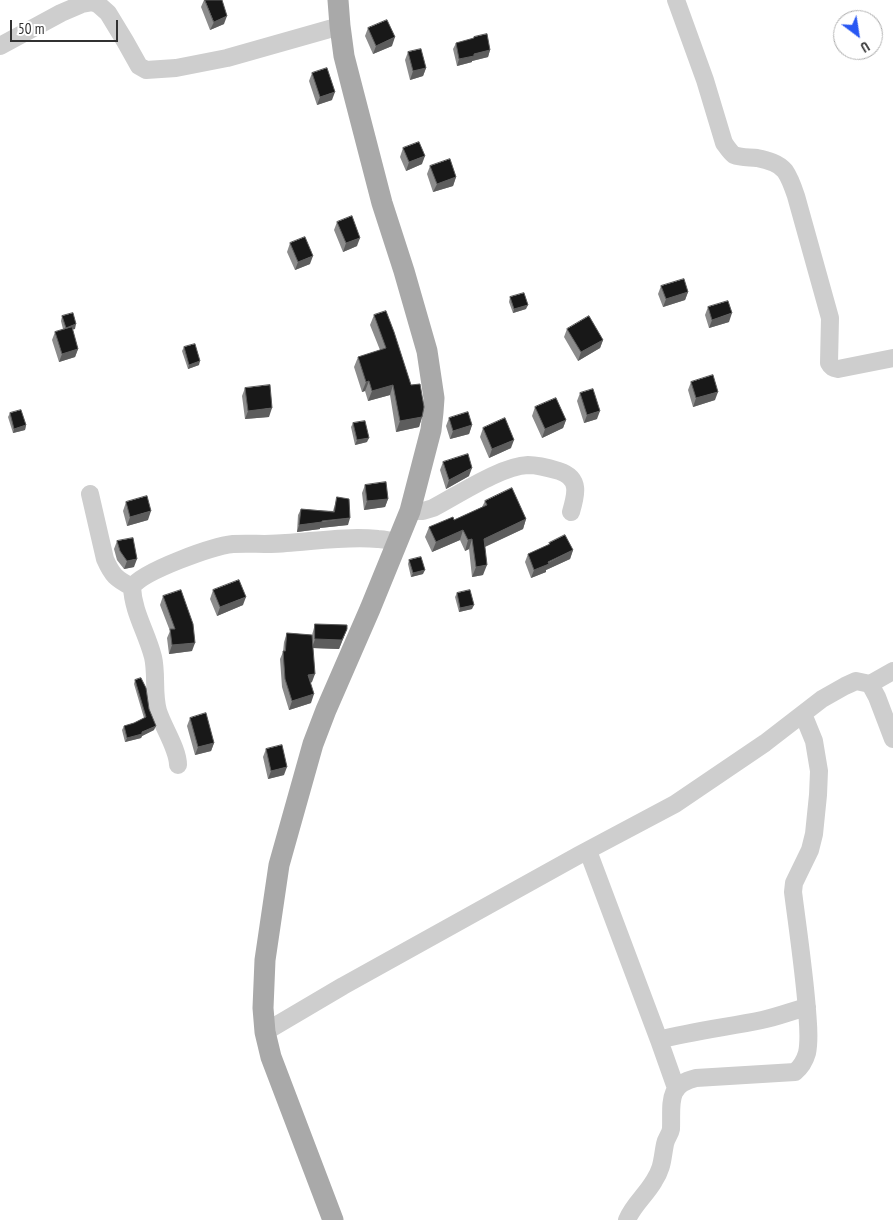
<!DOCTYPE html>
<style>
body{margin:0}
#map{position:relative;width:893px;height:1220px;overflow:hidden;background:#fff;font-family:"PT Sans Narrow",sans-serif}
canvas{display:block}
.north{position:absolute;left:833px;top:10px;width:50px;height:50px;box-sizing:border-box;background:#fff;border:1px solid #adadad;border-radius:50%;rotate:149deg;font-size:14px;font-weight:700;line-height:20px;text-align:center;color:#313131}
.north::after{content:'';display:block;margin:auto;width:18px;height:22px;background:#2857f3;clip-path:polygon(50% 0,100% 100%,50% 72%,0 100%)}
.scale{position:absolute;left:10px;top:20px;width:108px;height:22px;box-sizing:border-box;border:2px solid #313131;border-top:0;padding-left:6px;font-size:15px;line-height:18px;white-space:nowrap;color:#313131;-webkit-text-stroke:4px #fff;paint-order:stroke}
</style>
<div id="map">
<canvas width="893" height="1220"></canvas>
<div class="north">U</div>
<div class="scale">50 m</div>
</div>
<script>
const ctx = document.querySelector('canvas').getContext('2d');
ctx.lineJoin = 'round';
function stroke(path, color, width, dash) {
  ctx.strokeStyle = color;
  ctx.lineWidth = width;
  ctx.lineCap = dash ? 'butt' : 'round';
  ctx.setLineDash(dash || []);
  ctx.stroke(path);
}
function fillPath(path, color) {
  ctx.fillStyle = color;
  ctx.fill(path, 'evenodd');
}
const minor = new Path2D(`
 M 676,0 L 705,80 L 724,143 C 727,147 730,152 734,155 C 741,158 750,157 757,158 C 767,160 779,163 785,171 C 790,178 793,187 796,196 L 830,318 L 829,363 C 831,367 833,368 838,369 L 893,358
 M 0,46 L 61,13 L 82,4 L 93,2 L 99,5 L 108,13 L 125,41 L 139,66 L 146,70 L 176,68 L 227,58 L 340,26
 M 90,494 L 105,559 C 112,575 116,579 132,587
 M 410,511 L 423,511 L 433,508 C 458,495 501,466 528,465 C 538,465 549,468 559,471 C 581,478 576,495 571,512
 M 870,684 L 893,671
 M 178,765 C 178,749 163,727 158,711 C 153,693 157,674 153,657 C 147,633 133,612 132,587 C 143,571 213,546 233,544 C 251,543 269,545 286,543 C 316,541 348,536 378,539 C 384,539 391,541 397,542
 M 588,851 L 659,1040 C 693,1031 728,1027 762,1020 C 777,1017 792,1011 807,1007
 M 265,1032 L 343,986 L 579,855 L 675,804 L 765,743 L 822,699 L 845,686 L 856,681 L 870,684 L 877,697 L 893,739
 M 659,1040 L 676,1088
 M 627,1220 C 633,1205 646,1195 654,1181 C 663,1167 662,1159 665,1144 C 666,1138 670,1135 671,1129 C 672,1104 666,1085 696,1078 L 795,1072 C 801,1067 805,1060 807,1053 C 810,1039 808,1024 807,1010 C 804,971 798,931 793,892 L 794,883 L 810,850 L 814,834 L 818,795 L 819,771 L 814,741 L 803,714`);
const major = new Path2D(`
 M 333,1220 L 271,1057 L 265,1032 L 263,1008 L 265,960 L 279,865 L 313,744 L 326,710 L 370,609 L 410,511 L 431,430 L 433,412 L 434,398 L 427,351 L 404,271 L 382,203 L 354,95 L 344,56 L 340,26 L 338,0`);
const wall = new Path2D(`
 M 204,0 L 222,0 L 224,24 L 210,30 L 201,7 Z
 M 368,28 L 392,46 L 373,54 L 365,36 Z
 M 474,37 L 490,50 L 488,57 L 472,61 L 472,62 L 457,66 L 453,49 L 456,43 L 473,39 Z
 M 408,52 L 426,68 L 423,76 L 410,80 L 405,60 Z
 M 312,73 L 332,100 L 317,105 L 309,81 Z
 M 403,148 L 422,164 L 406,171 L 400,157 Z
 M 430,166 L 456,177 L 453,186 L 433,192 L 427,174 Z
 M 337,222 L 357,246 L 343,252 L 334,230 Z
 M 290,243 L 310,264 L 295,270 L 287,252 Z
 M 661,286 L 688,292 L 685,300 L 663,307 L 658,294 Z
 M 510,297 L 526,309 L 513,313 L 509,302 Z
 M 708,307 L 729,322 L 709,328 L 705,315 Z
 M 374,315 L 411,385 L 422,417 L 419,427 L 396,432 L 390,395 L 368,401 L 365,391 L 362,392 L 354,367 L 358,357 L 380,350 L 370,325 Z
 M 62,316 L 75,329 L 72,329 L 78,349 L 75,357 L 59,362 L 52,340 L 55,332 L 63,329 L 61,321 Z
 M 567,329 L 603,340 L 600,348 L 578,361 L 564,337 Z
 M 184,347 L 199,365 L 188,369 L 182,351 Z
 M 691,382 L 715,400 L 693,407 L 688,390 Z
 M 245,388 L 269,417 L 245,419 L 242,396 Z
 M 580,393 L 597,419 L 584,423 L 577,401 Z
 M 535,407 L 566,420 L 563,428 L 542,438 L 532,416 Z
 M 10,413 L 26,425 L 25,430 L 13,433 L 8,417 Z
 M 449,418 L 472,425 L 469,434 L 450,439 L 446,426 Z
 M 353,423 L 367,442 L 355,445 L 351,427 Z
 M 483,428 L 511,448 L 489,458 L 480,437 Z
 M 443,462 L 469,476 L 446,489 L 440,470 Z
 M 365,485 L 388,499 L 385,507 L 364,510 L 362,493 Z
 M 337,497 L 348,525 L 320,528 L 320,529 L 297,532 L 298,515 L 301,509 L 333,511 Z
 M 485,501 L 526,519 L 523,529 L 485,547 L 483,575 L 472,577 L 469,549 L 465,551 L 460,540 L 432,552 L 425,537 L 429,527 L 454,520 L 482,507 Z
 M 126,502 L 148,520 L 127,526 L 123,511 Z
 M 117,541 L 134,567 L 124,569 L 117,560 L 114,549 Z
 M 549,543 L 573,550 L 570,559 L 546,570 L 546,572 L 531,578 L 525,562 L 528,554 L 549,545 Z
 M 409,560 L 423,574 L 411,577 L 408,564 Z
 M 213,590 L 243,605 L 217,616 L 210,599 Z
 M 457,593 L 472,609 L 459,612 L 455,597 Z
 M 163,596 L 192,651 L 169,654 L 167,638 L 170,631 L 160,605 Z
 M 315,624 L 347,629 L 339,649 L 313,648 L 312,682 L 311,683 L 311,703 L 289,710 L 282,687 L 280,659 L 283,652 L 284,642 L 287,633 L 312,635 Z
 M 135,680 L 149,709 L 154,730 L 142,736 L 141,738 L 125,742 L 122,730 L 124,726 L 134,723 L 144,718 L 134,684 Z
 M 190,718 L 214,743 L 211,751 L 195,755 L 187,726 Z
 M 266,749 L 284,775 L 268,779 L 263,757 Z`);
const shadedWall = new Path2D(`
 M 227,16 L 224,24 L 210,30 L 214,22 Z
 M 395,37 L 392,46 L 373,54 L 376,46 Z
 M 490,50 L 488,57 L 472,61 L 472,62 L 457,66 L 459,59 L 474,54 Z
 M 426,68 L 423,76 L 410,80 L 413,71 Z
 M 335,92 L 332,100 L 317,105 L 320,97 Z
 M 425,156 L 422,164 L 406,171 L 409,162 Z
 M 456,177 L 453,186 L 433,192 L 437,184 Z
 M 360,238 L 357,246 L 343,252 L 346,243 Z
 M 313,256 L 310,264 L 295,270 L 298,262 Z
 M 688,292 L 685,300 L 663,307 L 666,299 Z
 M 528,305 L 526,309 L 513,313 L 514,309 Z
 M 732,313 L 729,322 L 709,328 L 712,320 Z
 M 76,324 L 75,329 L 64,332 L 66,328 Z
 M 603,340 L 600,348 L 578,361 L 581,352 Z
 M 78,349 L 75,357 L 59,362 L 62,354 Z
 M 200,361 L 199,365 L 188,369 L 189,365 Z
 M 369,381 L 365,391 L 362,392 L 366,382 Z
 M 393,385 L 390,395 L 368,401 L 372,391 Z
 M 718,392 L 715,400 L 693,407 L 696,398 Z
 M 272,408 L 269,417 L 245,419 L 248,411 Z
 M 600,411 L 597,419 L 584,423 L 587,415 Z
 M 422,417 L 419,427 L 396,432 L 400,421 Z
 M 566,420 L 563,428 L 542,438 L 545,429 Z
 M 26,425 L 25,430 L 13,433 L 14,429 Z
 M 472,425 L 469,434 L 450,439 L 453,431 Z
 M 369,438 L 367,442 L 355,445 L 357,440 Z
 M 514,440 L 511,448 L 489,458 L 492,449 Z
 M 472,468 L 469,476 L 446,489 L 449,480 Z
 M 388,499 L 385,507 L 364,510 L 367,501 Z
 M 151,511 L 148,520 L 127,526 L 130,517 Z
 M 350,518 L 348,525 L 320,528 L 320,529 L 297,532 L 299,525 Z
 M 526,519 L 523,529 L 480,549 L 484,539 Z
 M 463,530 L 460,540 L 432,552 L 436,542 Z
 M 472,539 L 469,549 L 465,551 L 468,540 Z
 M 573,550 L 570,559 L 546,570 L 546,572 L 531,578 L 534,570 Z
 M 137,559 L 134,567 L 124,569 L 127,561 Z
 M 487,565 L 483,575 L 472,577 L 476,567 Z
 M 425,570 L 423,574 L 411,577 L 413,573 Z
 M 246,597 L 243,605 L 217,616 L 220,607 Z
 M 474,605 L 472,609 L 459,612 L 460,608 Z
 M 347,629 L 339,649 L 312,648 L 315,639 Z
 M 195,643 L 192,651 L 169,654 L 172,645 Z
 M 315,674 L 312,682 L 305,683 L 308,675 Z
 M 314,694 L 311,703 L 289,710 L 292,701 Z
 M 156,726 L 154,730 L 142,736 L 141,738 L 125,742 L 127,738 L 142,732 Z
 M 214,743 L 211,751 L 195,755 L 198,747 Z
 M 287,767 L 284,775 L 268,779 L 271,771 Z`);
const building = new Path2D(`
 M 205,0 L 222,0 L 227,16 L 214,22 Z
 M 387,20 L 395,37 L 376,46 L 368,28 Z
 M 487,34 L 490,50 L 474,54 L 474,56 L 459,59 L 456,43 L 474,38 L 474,37 Z
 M 421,49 L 426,68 L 413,71 L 408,52 Z
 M 327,68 L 335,92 L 320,97 L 312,73 Z
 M 419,142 L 425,156 L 409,162 L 403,148 Z
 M 450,159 L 456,177 L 437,184 L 430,166 Z
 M 352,216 L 360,238 L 346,243 L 337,222 Z
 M 305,237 L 313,256 L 298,262 L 290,243 Z
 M 684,279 L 688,292 L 666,299 L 661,286 Z
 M 524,293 L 528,305 L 514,309 L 510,297 Z
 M 728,301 L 732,313 L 712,320 L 708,307 Z
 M 386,311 L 394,332 L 411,385 L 420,384 L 424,407 L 422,417 L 400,421 L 393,385 L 372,391 L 369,381 L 366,382 L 358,357 L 386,348 L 374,315 Z
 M 73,313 L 76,324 L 66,328 L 62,316 Z
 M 589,316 L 603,340 L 581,352 L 567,329 Z
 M 72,327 L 78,349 L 62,354 L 55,332 Z
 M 195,344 L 200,361 L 189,365 L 184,347 Z
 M 713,375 L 718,392 L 696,398 L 691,382 Z
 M 270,385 L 272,408 L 248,411 L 245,388 Z
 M 593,389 L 600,411 L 587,415 L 580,393 Z
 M 556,398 L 566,420 L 545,429 L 535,407 Z
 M 21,410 L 26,425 L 14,429 L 10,413 Z
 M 468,412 L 472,425 L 453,431 L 449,418 Z
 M 505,418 L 514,440 L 492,449 L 483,428 Z
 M 365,421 L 369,438 L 357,440 L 353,423 Z
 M 468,454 L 472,468 L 449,480 L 443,462 Z
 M 386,482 L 388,499 L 367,501 L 365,485 Z
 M 512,488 L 526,519 L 484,539 L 487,565 L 476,567 L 472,539 L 468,540 L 463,530 L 436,542 L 429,527 L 453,517 L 454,520 L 487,505 L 485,501 Z
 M 147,496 L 151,511 L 130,517 L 126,502 Z
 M 337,497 L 349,499 L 350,518 L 322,521 L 322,522 L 299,525 L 301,509 L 334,512 Z
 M 565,535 L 573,550 L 548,562 L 549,564 L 534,570 L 528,554 L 550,544 L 549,543 Z
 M 133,538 L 137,559 L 127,561 L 120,551 L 117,541 Z
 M 421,557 L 425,570 L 413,573 L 409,560 Z
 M 239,580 L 246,597 L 220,607 L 213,590 Z
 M 181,590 L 193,624 L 195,643 L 172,645 L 170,629 L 175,629 L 163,596 Z
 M 470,590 L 474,605 L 460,608 L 457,593 Z
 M 315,624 L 347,625 L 347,629 L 342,640 L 315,639 Z
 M 287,633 L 312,635 L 315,674 L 308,675 L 314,694 L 292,701 L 285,679 L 283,651 L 285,651 Z
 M 141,678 L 146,688 L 149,709 L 156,726 L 142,732 L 142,734 L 127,738 L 124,726 L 134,723 L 146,717 L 135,680 Z
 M 206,713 L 214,743 L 198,747 L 190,718 Z
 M 282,745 L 287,767 L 271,771 L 266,749 Z`);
stroke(minor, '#cecece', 18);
stroke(major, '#a9a9a9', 21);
fillPath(wall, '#8c8c8c');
fillPath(shadedWall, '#5d5d5d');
fillPath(building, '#181818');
stroke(building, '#5d5d5d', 1);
</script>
